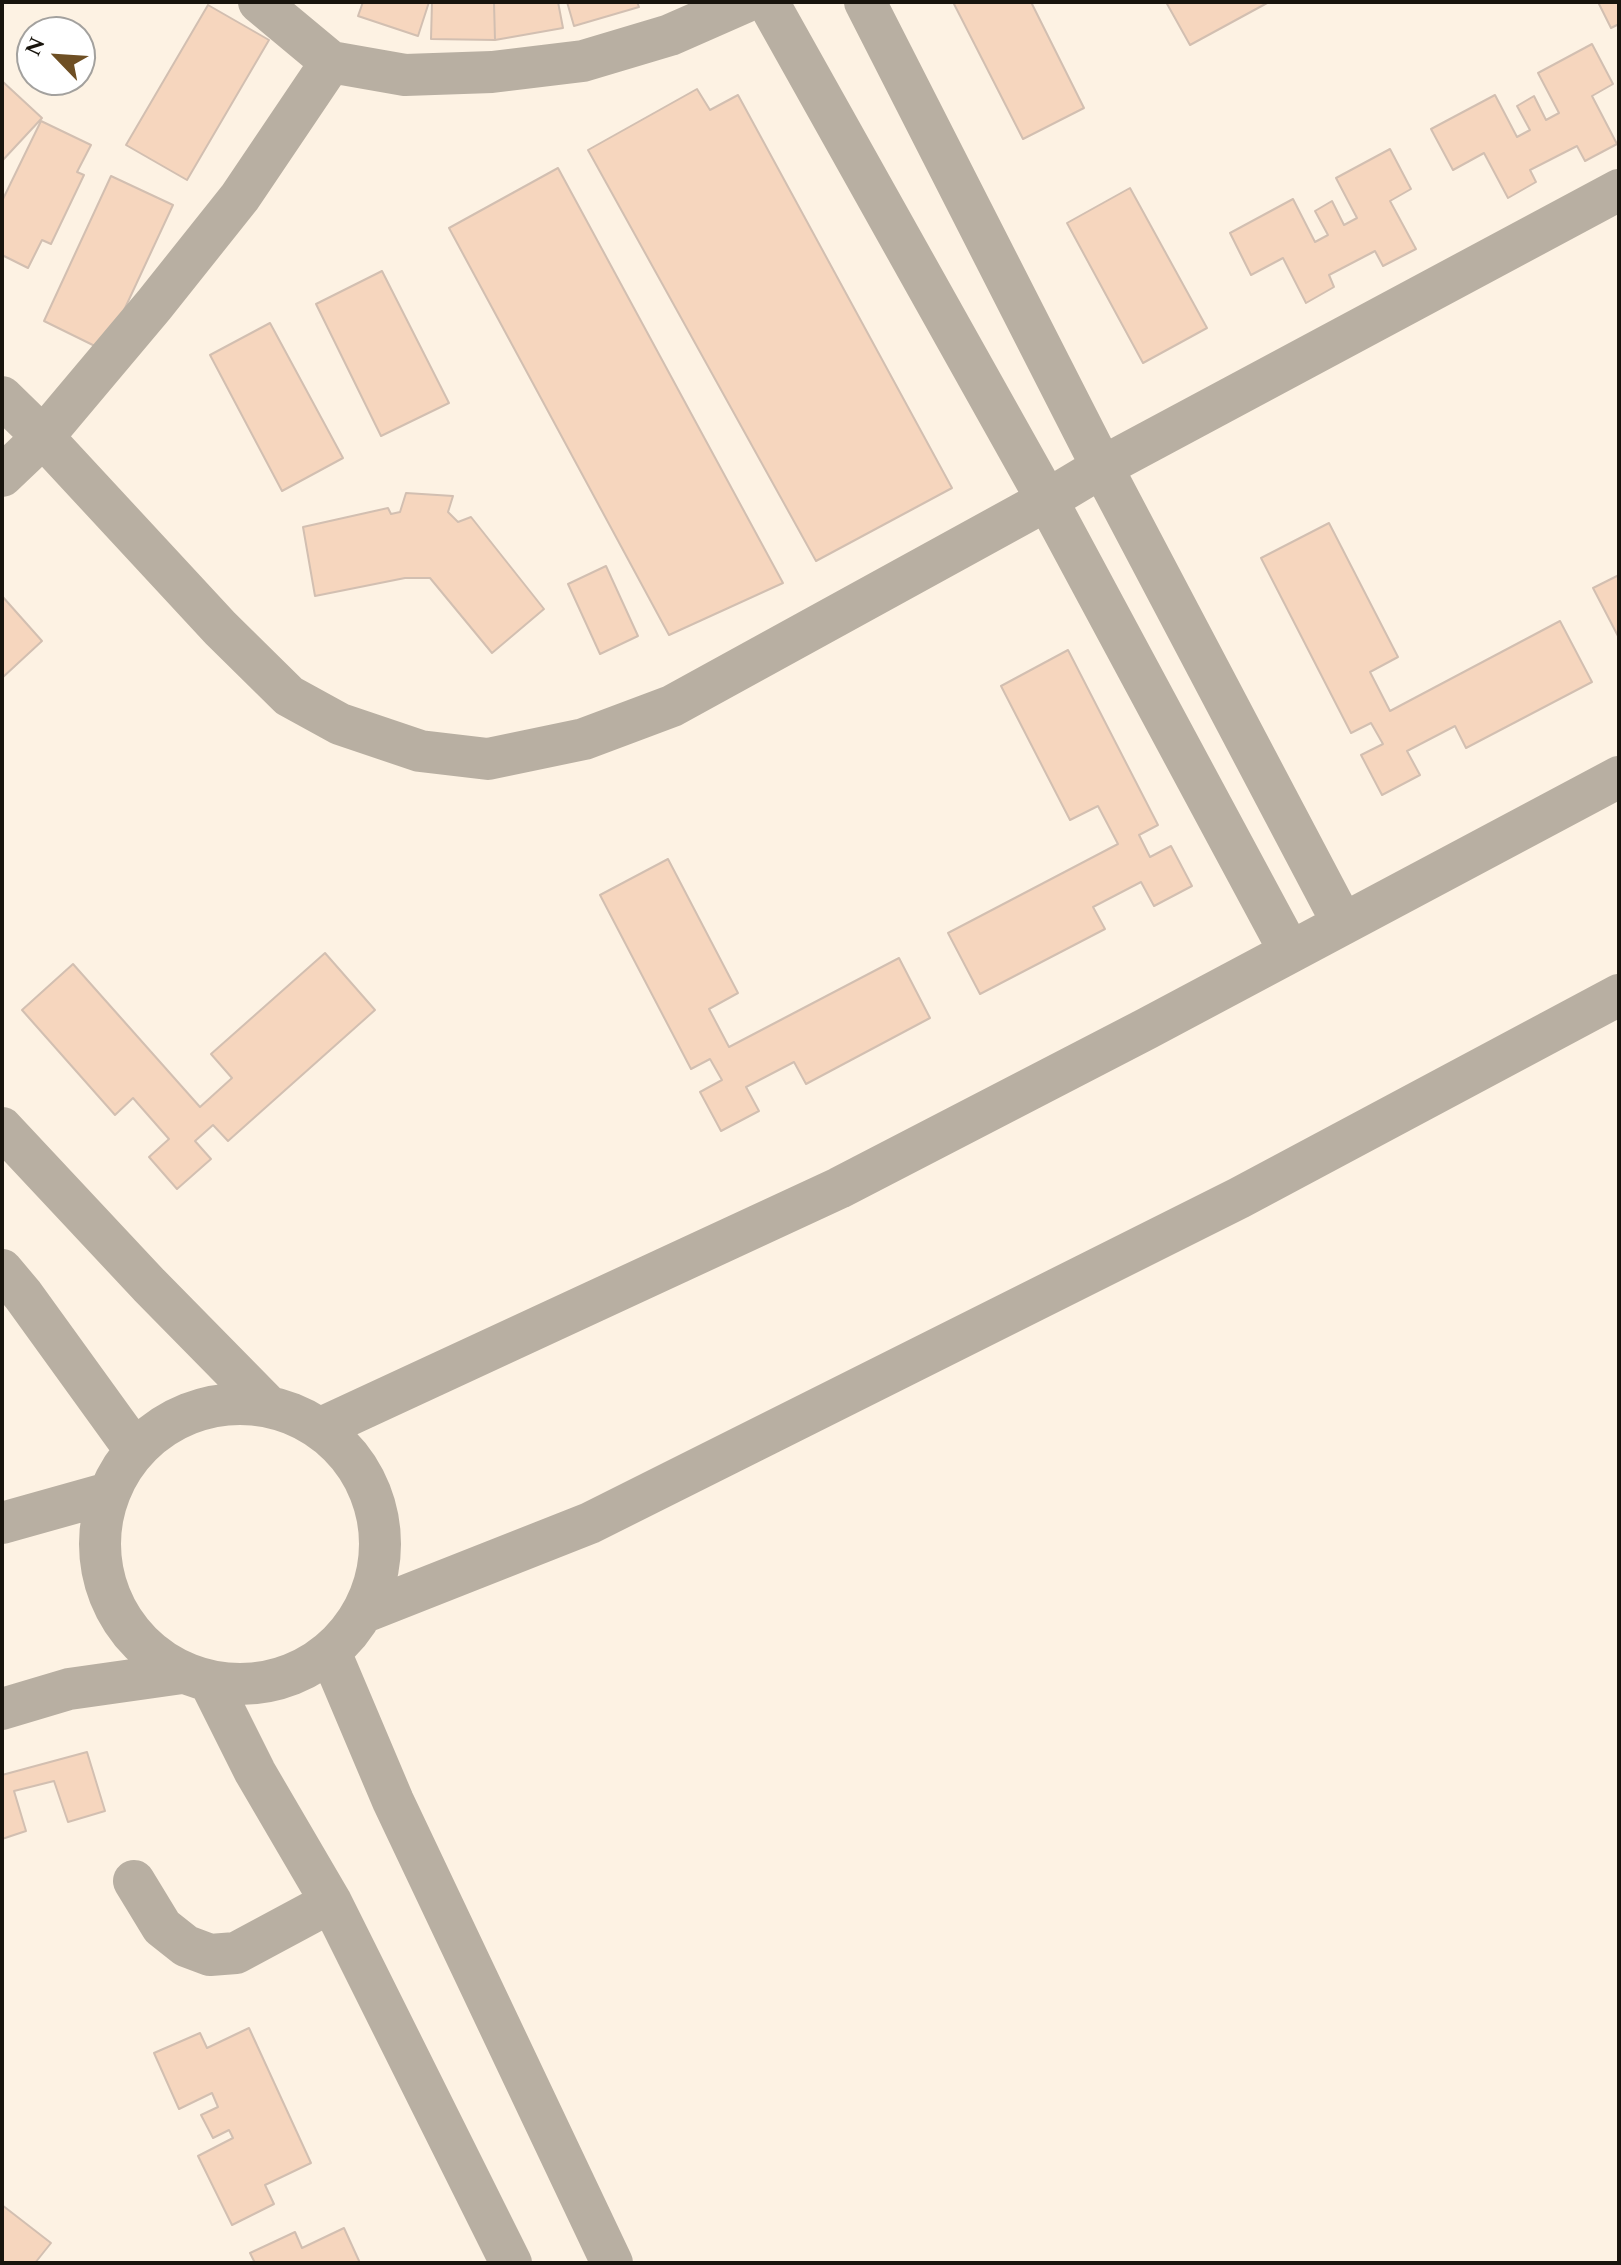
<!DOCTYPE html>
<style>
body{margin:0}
#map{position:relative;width:1621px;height:2265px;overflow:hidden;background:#fdf2e3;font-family:Spectral,serif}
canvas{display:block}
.frame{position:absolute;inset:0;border:4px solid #18140d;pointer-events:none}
.north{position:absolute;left:16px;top:16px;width:80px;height:80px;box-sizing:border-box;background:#fff;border:2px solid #a3a19e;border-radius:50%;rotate:295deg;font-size:22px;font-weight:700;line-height:32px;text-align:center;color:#18140d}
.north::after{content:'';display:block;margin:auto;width:28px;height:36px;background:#6e4f24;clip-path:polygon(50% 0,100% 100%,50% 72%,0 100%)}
</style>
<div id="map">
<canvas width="1621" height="2265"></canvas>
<div class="frame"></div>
<div class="north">N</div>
</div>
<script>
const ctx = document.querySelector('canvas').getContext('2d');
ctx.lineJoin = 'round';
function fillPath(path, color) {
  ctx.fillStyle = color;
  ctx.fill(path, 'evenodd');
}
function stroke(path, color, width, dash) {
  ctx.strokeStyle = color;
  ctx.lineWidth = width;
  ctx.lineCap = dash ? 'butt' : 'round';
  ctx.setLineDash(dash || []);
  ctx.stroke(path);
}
const building = new Path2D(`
 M 363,2 L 429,2 L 418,36 L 358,16 Z
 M 432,2 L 494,3 L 495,40 L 431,39 Z
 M 558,2 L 563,28 L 495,40 L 494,3 Z
 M 567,2 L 637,2 L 639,7 L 574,26 Z
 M 953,2 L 1031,2 L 1084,108 L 1023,139 Z
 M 1166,2 L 1269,2 L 1190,45 Z
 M 1598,2 L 1619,2 L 1619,24 L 1611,28 Z
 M 208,5 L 269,40 L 187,180 L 126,145 Z
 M 1592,44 L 1613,84 L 1592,96 L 1617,144 L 1585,161 L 1577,146 L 1530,170 L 1536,182 L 1508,198 L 1484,153 L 1453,170 L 1431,129 L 1495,95 L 1517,137 L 1530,130 L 1517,106 L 1534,96 L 1546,120 L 1559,113 L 1538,73 Z
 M 2,81 L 42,118 L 2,161 Z
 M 697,89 L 710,110 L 738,95 L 952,488 L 816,561 L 588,150 Z
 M 41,121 L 91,145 L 77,172 L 84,175 L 51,244 L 42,240 L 28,268 L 2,255 L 2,201 Z
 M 1390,149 L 1411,189 L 1390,201 L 1416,249 L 1383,266 L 1375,251 L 1329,275 L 1334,287 L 1306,303 L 1283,258 L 1251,275 L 1230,233 L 1293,199 L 1315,242 L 1328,235 L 1315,211 L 1332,201 L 1344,225 L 1357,218 L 1336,178 Z
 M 558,168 L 783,583 L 669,635 L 449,228 Z
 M 111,176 L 173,205 L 105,351 L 44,321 Z
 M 1130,188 L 1207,328 L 1143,363 L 1067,223 Z
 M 382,271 L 449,403 L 381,436 L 316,304 Z
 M 270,323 L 343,458 L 282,491 L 210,355 Z
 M 406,493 L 453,496 L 448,512 L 458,522 L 471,517 L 544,609 L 492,653 L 430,578 L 405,578 L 315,596 L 303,527 L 388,508 L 391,514 L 400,512 Z
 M 1329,523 L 1398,657 L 1370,672 L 1390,711 L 1560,621 L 1592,682 L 1466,748 L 1455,726 L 1407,751 L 1420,775 L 1382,795 L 1361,755 L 1383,744 L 1371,723 L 1351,733 L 1261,558 Z
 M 606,566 L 638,636 L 600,654 L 568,584 Z
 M 1619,575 L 1619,638 L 1593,588 Z
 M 2,596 L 42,641 L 2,678 Z
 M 1068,650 L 1158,825 L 1139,835 L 1150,857 L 1171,846 L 1192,886 L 1154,906 L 1141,882 L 1093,907 L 1105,929 L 980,994 L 948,933 L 1118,844 L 1098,806 L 1070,820 L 1001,686 Z
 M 668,859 L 738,993 L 709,1009 L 729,1047 L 899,958 L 930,1018 L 806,1084 L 794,1062 L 746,1087 L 759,1111 L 721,1131 L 700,1092 L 722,1080 L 710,1059 L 691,1069 L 600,895 Z
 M 325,953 L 375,1010 L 228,1141 L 213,1125 L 195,1141 L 211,1159 L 177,1189 L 149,1157 L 169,1139 L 133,1098 L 115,1115 L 22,1010 L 73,964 L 200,1107 L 232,1078 L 211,1054 Z
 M 87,1752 L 105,1811 L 68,1822 L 54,1781 L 14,1791 L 26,1831 L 2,1839 L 2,1775 Z
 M 249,2028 L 311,2163 L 265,2185 L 274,2204 L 232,2225 L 198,2156 L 233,2138 L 229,2130 L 213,2138 L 201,2115 L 218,2107 L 212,2093 L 179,2109 L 154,2053 L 200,2033 L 207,2048 Z
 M 2,2205 L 51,2243 L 35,2263 L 2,2263 Z
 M 344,2228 L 360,2263 L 255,2263 L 250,2253 L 295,2232 L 302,2248 Z`);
const minor = new Path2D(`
 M 259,2 L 331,62 L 405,75 L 492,72 L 583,61 L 670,35 L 745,2
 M 768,2 L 1047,500 L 1290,952
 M 865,2 L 1102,467 L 1343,924
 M 2,397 L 43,437 L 220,628 L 289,696 L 340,724 L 420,751 L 488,759 L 584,739 L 672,706 L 1047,500 L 1102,467 L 1619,190
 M 2,476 L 43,437 L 154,305 L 240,197 L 331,62
 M 2,1128 L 149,1285 L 268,1406
 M 2,1270 L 23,1295 L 135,1450
 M100 1544a140 140 0 1 1 280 0a140 140 0 1 1-280 0Z
 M 321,1428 L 839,1188 L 1146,1029 L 1619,777
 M 2,1523 L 109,1493
 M 362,1613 L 590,1523 L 1239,1198 L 1619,995
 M 330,1652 L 393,1801 L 612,2263
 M 210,1682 L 255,1772 L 331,1902 L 511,2263
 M 2,1709 L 69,1689 L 182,1673
 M 134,1881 L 162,1927 L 186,1946 L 210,1955 L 236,1953 L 331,1902`);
fillPath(building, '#f6d6be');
stroke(building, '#d2bfb1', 2);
stroke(minor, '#b8afa2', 42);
</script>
